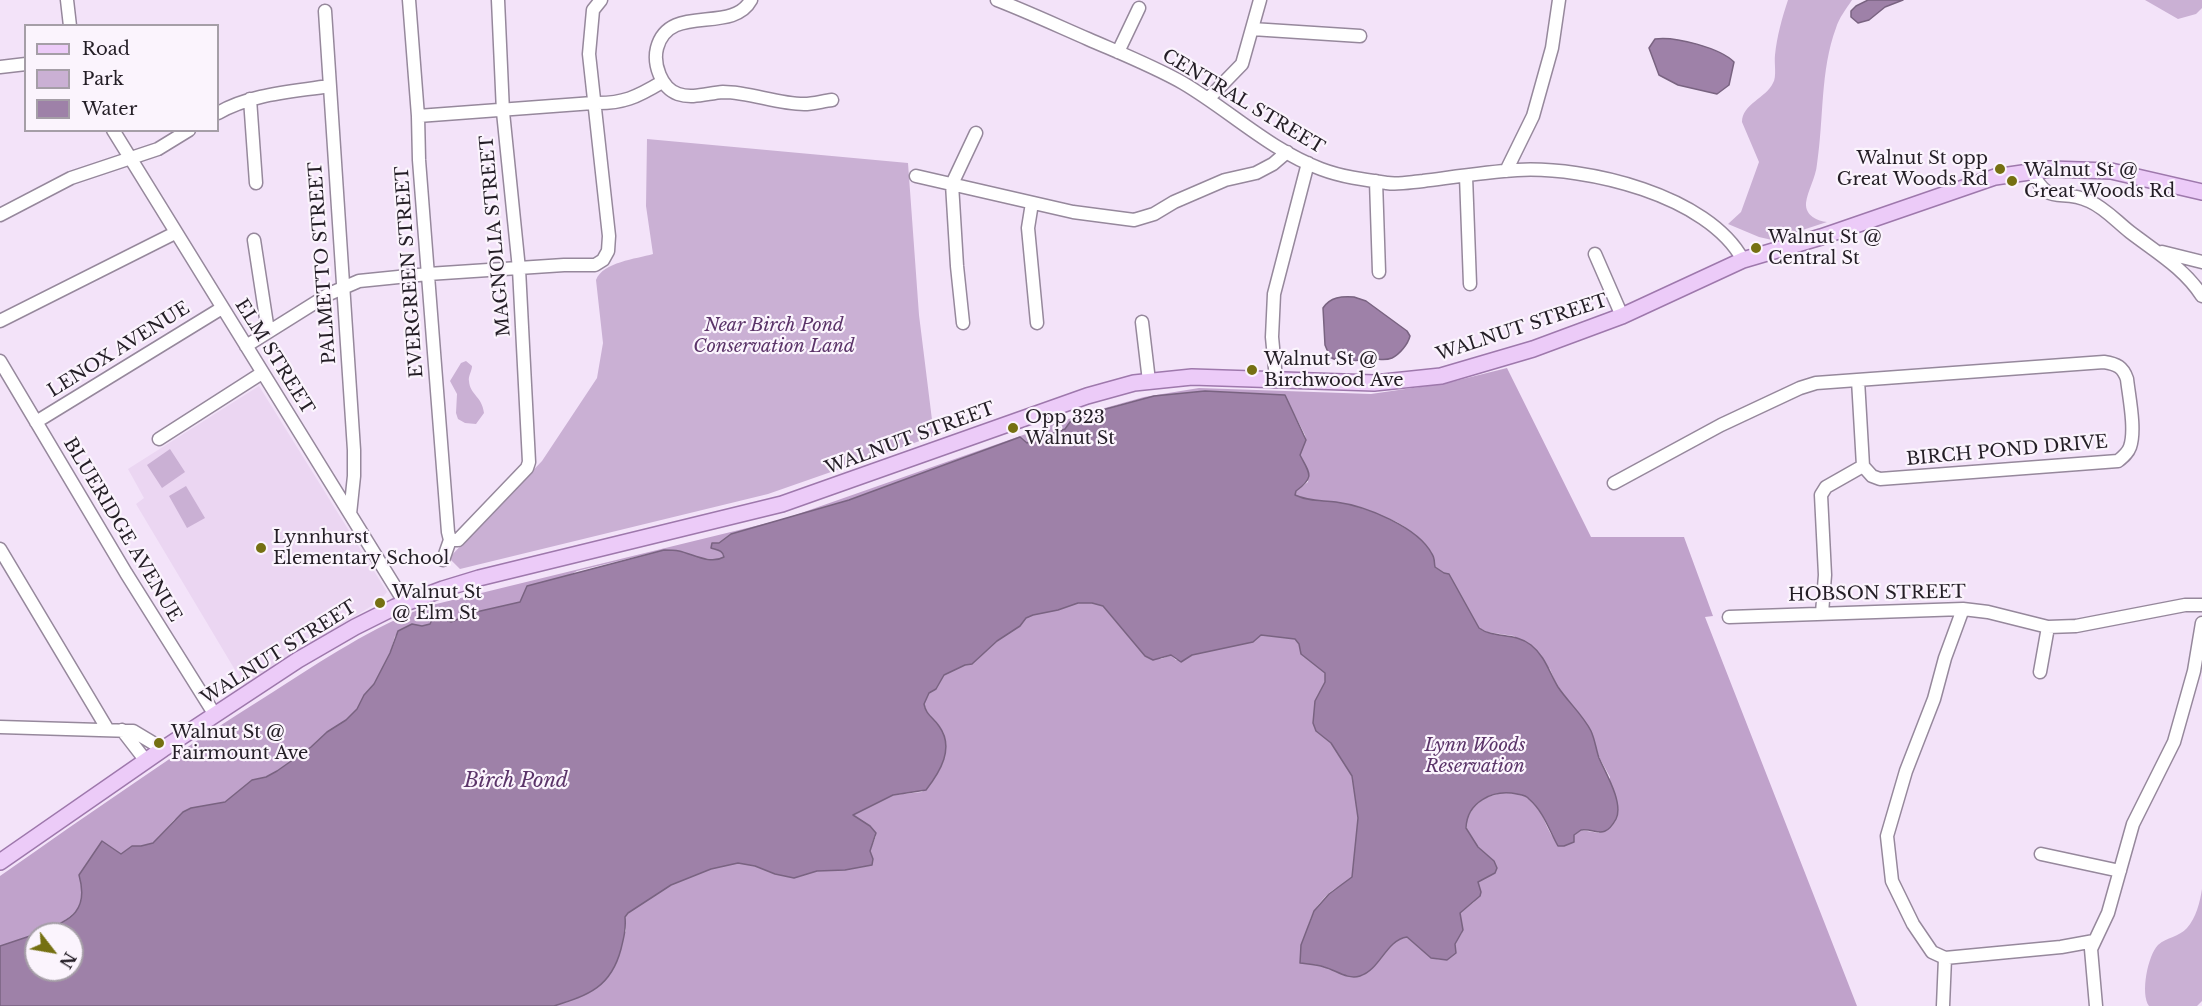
<!DOCTYPE html>
<style>
body{margin:0}
#map{position:relative;width:2202px;height:1006px;overflow:hidden;background:#f3e3f9;font-family:"Libre Baskerville",serif}
canvas{display:block}
.legend{position:absolute;left:24px;top:24px;width:195px;height:108px;box-sizing:border-box;background:#fbf4fd;border:2px solid #a59ea7;margin:0;padding:8px 10px;list-style:none;font-size:18px;color:#241e26}
.legend li{display:flex;align-items:center;gap:12px;height:30px}
.legend b{width:30px;border:2px solid #a59ea7}
.north{position:absolute;left:24px;top:922px;width:60px;height:60px;box-sizing:border-box;background:#fbf4fd;border:2px solid #a59ea7;border-radius:50%;rotate:121deg;font-size:16px;font-weight:700;line-height:24px;text-align:center;color:#241e26}
.north::after{content:'';display:block;margin:auto;width:21px;height:27px;background:#757012;clip-path:polygon(50% 0,100% 100%,50% 72%,0 100%)}
</style>
<div id="map">
<canvas width="2202" height="1006"></canvas>
<ul class="legend">
<li><b style="height:8px;background:#eccbf8"></b>Road</li>
<li><b style="height:16px;background:#cab0d4"></b>Park</li>
<li><b style="height:16px;background:#9e81a8"></b>Water</li>
</ul>
<div class="north">N</div>
</div>
<script>
const ctx = document.querySelector('canvas').getContext('2d');
ctx.lineJoin = 'round';
function fillPath(path, color) {
  ctx.fillStyle = color;
  ctx.fill(path, 'evenodd');
}
function stroke(path, color, width, dash) {
  ctx.strokeStyle = color;
  ctx.lineWidth = width;
  ctx.lineCap = dash ? 'butt' : 'round';
  ctx.setLineDash(dash || []);
  ctx.stroke(path);
}
function drawText(font, color, halo, rows, align = 'center') {
  ctx.font = font + ' "Libre Baskerville",serif';
  ctx.lineWidth = 4.5;
  ctx.setLineDash([]);
  ctx.textBaseline = 'middle';
  ctx.strokeStyle = halo;
  ctx.fillStyle = color;
  for (const [text, x, y, turn = 0] of rows) {
    ctx.save();
    ctx.translate(x, y);
    ctx.rotate((+turn || 0) * Math.PI / 180);
    ctx.textAlign = isNaN(turn) ? turn : align;
    if (halo) ctx.strokeText(text, 0, 0);
    ctx.fillText(text, 0, 0);
    ctx.restore();
  }
}
const built = new Path2D(`
 M 259,386 L 387,592 L 378,602 L 244,685 L 136,504 L 144,498 L 128,469 Z`);
const green = new Path2D(`
 M 1788,0 L 1852,0 C 1846,9 1839,18 1836,28 C 1820,71 1824,119 1817,164 C 1816,177 1807,192 1806,203 C 1805,216 1818,221 1827,222 L 1772,240 L 1759,237 L 1728,224 L 1741,212 L 1759,162 L 1742,122 C 1742,104 1766,98 1773,83 C 1777,77 1774,63 1775,55 C 1777,36 1782,18 1788,0 Z
 M 2145,0 L 2202,0 L 2202,8 L 2196,14 L 2178,19 Z
 M 647,139 L 908,163 L 919,315 L 934,436 L 768,494 L 460,569 L 449,558 L 542,461 L 597,378 L 603,343 L 596,280 C 603,262 636,259 653,254 L 646,206 Z
 M 466,361 L 472,366 C 472,371 468,376 469,381 C 470,395 482,396 484,413 L 476,424 L 465,423 L 458,419 L 456,413 L 457,394 L 450,381 L 461,363 Z
 M 170,449 L 185,472 L 162,488 L 147,465 Z
 M 186,486 L 205,518 L 187,528 L 169,496 Z
 M 2202,889 L 2202,1001 L 2197,1006 L 2149,1006 C 2140,994 2148,955 2158,945 C 2167,937 2179,937 2187,928 C 2196,918 2200,902 2202,889 Z`);
const forest = new Path2D(`
 M 1507,368 L 1591,537 L 1684,537 L 1713,616 L 1705,617 L 1857,1006 L 554,1006 L 567,1002 L 626,931 L 625,917 L 631,910 L 657,892 L 692,875 L 711,869 L 738,863 L 755,866 L 775,874 L 794,878 L 817,871 L 845,870 L 873,859 L 870,851 L 876,836 L 870,826 L 852,815 L 893,795 L 922,792 C 936,777 949,762 944,741 C 943,737 942,731 940,727 C 934,717 927,717 924,703 L 929,693 L 936,689 L 944,675 L 965,665 L 972,664 L 997,641 L 1020,626 L 1026,618 L 1033,615 L 1058,610 L 1078,603 L 1092,603 L 1103,606 L 1117,623 L 1161,659 L 1171,655 L 1176,660 L 1187,658 L 1192,655 L 1253,642 L 1261,635 L 1295,639 L 1299,644 L 1301,654 L 1325,673 L 1325,682 L 1315,701 L 1314,716 L 1316,731 L 1331,743 L 1352,776 L 1358,818 L 1352,877 C 1345,885 1337,886 1329,893 C 1303,918 1309,932 1301,962 C 1308,964 1317,964 1324,967 C 1336,970 1347,980 1360,976 C 1380,969 1386,940 1407,937 L 1431,958 L 1442,960 L 1462,933 L 1460,913 L 1474,902 L 1481,892 L 1478,882 L 1495,873 L 1494,861 C 1484,852 1472,843 1467,829 C 1465,823 1468,817 1471,812 C 1481,794 1506,789 1524,796 C 1541,802 1544,825 1553,837 C 1556,840 1561,843 1564,846 L 1573,842 L 1574,835 L 1581,830 L 1599,833 L 1610,777 L 1600,759 L 1590,730 L 1557,686 L 1550,669 L 1514,636 L 1487,632 L 1479,628 L 1449,574 L 1444,573 L 1435,567 L 1434,559 L 1405,527 L 1397,522 L 1360,507 L 1336,502 L 1312,501 L 1295,495 L 1296,491 L 1308,482 L 1309,473 L 1300,455 L 1306,440 L 1305,435 L 1285,396 L 1205,391 L 1154,396 L 1115,406 L 1070,422 L 1066,429 L 1027,443 L 1020,437 L 849,500 L 731,534 L 719,543 L 724,557 L 719,560 L 693,557 L 680,551 L 664,550 L 577,571 L 521,602 L 476,612 L 451,622 L 422,626 L 412,624 L 395,636 L 390,653 L 374,684 L 364,695 L 357,709 L 346,720 L 327,732 L 311,747 L 277,771 L 266,777 L 252,780 L 225,802 L 191,808 L 174,820 L 153,843 L 141,846 L 132,846 L 121,854 L 102,841 L 79,875 C 81,885 85,893 81,903 C 72,925 22,940 0,946 L 0,876 C 90,813 180,750 273,692 C 323,660 372,627 428,606 L 784,519 L 1080,415 L 1144,397 L 1199,388 L 1371,394 L 1447,383 Z`);
const water = new Path2D(`
 M 1868,0 L 1903,0 L 1885,7 L 1869,20 L 1858,23 L 1851,17 L 1851,11 L 1856,6 Z
 M 1655,39 C 1675,36 1720,48 1734,62 L 1729,85 L 1717,94 L 1678,85 L 1659,75 L 1649,48 Z
 M 1354,297 L 1366,301 L 1407,331 L 1410,336 C 1408,344 1400,354 1392,358 C 1385,361 1380,359 1373,359 C 1359,359 1343,365 1330,357 L 1325,345 L 1323,308 C 1330,297 1342,296 1354,297 Z
 M 1205,391 L 1285,395 L 1306,440 L 1300,455 C 1310,474 1315,477 1296,491 L 1295,495 C 1310,502 1322,500 1336,502 C 1366,506 1418,527 1432,554 C 1435,558 1434,563 1435,567 L 1444,573 L 1449,574 L 1479,628 C 1494,639 1515,632 1531,645 C 1545,656 1549,672 1558,687 C 1568,702 1583,715 1591,731 C 1595,740 1596,749 1599,758 C 1605,772 1624,803 1616,819 C 1604,841 1596,828 1581,830 L 1574,835 L 1574,842 L 1564,846 L 1558,846 C 1549,830 1544,812 1529,799 C 1526,795 1521,795 1517,794 C 1493,789 1467,802 1466,828 L 1478,847 L 1494,861 L 1497,868 L 1495,873 L 1478,882 L 1481,892 L 1480,896 L 1460,913 L 1463,930 L 1455,944 L 1456,953 L 1447,960 L 1431,958 L 1407,937 C 1386,940 1380,970 1360,976 C 1347,980 1336,970 1324,967 C 1317,964 1308,964 1300,963 L 1301,945 L 1314,911 L 1329,894 L 1352,877 L 1358,818 L 1352,776 L 1331,743 L 1316,731 L 1313,723 L 1315,701 L 1325,682 L 1325,673 L 1301,654 L 1299,644 L 1295,639 L 1261,635 L 1253,642 L 1192,655 L 1181,662 L 1171,655 L 1153,660 L 1145,656 L 1103,606 L 1092,603 L 1078,603 L 1058,610 L 1033,615 L 1026,618 L 1020,626 L 997,641 L 972,664 L 965,665 L 944,675 L 936,689 L 929,693 L 924,704 C 926,715 933,717 939,726 C 955,748 940,772 926,790 L 893,795 L 853,815 L 870,826 L 876,833 L 870,851 L 873,859 L 872,865 L 845,870 L 817,871 L 794,878 L 775,874 L 755,866 L 738,863 L 711,869 L 671,885 L 628,913 L 625,917 C 626,929 624,937 621,949 C 611,987 589,995 554,1006 L 0,1006 L 0,946 L 36,934 L 36,970 L 72,970 L 72,934 L 37,934 C 68,920 90,914 79,875 L 102,841 L 121,854 L 132,846 L 141,846 L 153,843 L 183,812 L 191,808 L 225,802 L 252,780 L 266,777 L 277,771 L 311,747 L 327,732 L 346,720 L 357,709 L 364,695 L 374,684 L 390,653 L 398,631 L 412,624 L 422,626 L 430,624 L 435,613 L 451,622 L 476,612 L 520,602 L 527,586 L 664,550 C 668,550 674,550 679,551 C 693,554 710,565 724,557 C 723,550 717,550 711,548 L 712,543 L 719,543 L 731,534 L 849,500 L 1020,437 L 1027,443 L 1065,429 L 1070,422 L 1080,416 L 1154,396 Z`);
const minor = new Path2D(`
 M 67,0 L 70,26
 M 409,0 L 418,116 L 419,160 L 448,532 L 450,540
 M 751,0 C 732,35 669,2 657,48 C 653,64 661,88 678,94 C 693,99 708,93 723,92 C 750,92 777,104 804,104 C 813,104 823,101 832,100
 M 997,0 C 1028,12 1058,26 1088,39 C 1120,53 1153,66 1183,83 C 1229,110 1270,150 1321,169 C 1342,177 1365,180 1387,183 C 1398,185 1411,182 1423,181 C 1454,177 1486,172 1517,170 C 1586,166 1708,195 1743,260
 M 325,11 L 354,450 L 354,476 L 350,514
 M 1252,29 L 1360,36
 M 1118,52 L 1139,8
 M 0,67 L 26,64
 M 250,99 L 256,183
 M 1208,99 L 1242,64 L 1260,0
 M 218,113 C 251,94 291,92 329,86
 M 418,116 L 593,103 C 623,104 637,97 662,82
 M 113,130 L 405,603
 M 1506,171 L 1533,116 L 1552,48 L 1559,0
 M 2032,172 C 2050,208 2060,187 2089,201 C 2105,208 2116,221 2130,232 C 2156,252 2184,268 2202,296
 M 916,176 L 1073,212 L 1134,220 L 1154,214 L 1174,202 L 1225,180 L 1256,173 L 1273,164 L 1287,152
 M 1466,176 L 1470,284
 M 1376,181 L 1379,272
 M 1032,203 L 1028,228 L 1037,323
 M 0,215 L 71,178 L 158,149 L 189,130
 M 254,240 L 268,331
 M 2162,252 L 2202,262
 M 1595,254 L 1622,316
 M 0,321 L 175,233
 M 1142,322 L 1149,381
 M 963,323 L 957,266 L 952,184 L 976,133
 M 246,346 L 329,294 L 359,281 L 428,274 L 564,265 L 595,265 L 603,260 L 608,251 L 609,236 L 589,54 L 593,10 L 601,0
 M 0,361 L 126,573 L 215,715
 M 1276,379 L 1272,337 L 1274,294 L 1308,163
 M 1858,380 L 1863,466
 M 36,422 L 222,308
 M 159,439 L 262,373
 M 1614,483 L 1721,425 L 1800,388 L 1816,383 L 2104,362 C 2117,364 2123,367 2127,379 C 2129,397 2136,430 2130,447 C 2128,453 2123,457 2118,461 L 1880,479 L 1872,476 L 1863,466
 M 0,549 L 108,730
 M 443,560 L 450,540 L 458,540 L 527,468 L 529,462 L 519,269 L 503,112 L 498,0
 M 1963,609 L 1945,658 L 1934,699 L 1906,771 L 1887,836 L 1892,881 L 1913,924 L 1932,952 L 1945,958 L 2061,947 L 2094,941
 M 1822,613 L 1825,575 L 1821,495 L 1826,487 L 1863,466
 M 1729,617 L 1963,609 L 1988,612 L 2048,627 L 2076,626 L 2185,605 L 2202,605
 M 2040,672 L 2048,627
 M 0,727 L 133,731 L 163,749
 M 122,730 L 146,761
 M 2041,854 L 2120,871
 M 1943,1006 L 1945,958
 M 2096,1006 L 2091,949 L 2108,913 L 2133,824 L 2174,742 L 2194,671 L 2202,623`);
const major = new Path2D(`
 M 0,862 L 163,749 L 298,660 L 355,627 L 395,607 L 443,589 L 479,578 L 782,504 L 1087,396 L 1134,383 L 1192,377 L 1374,383 L 1441,376 L 1533,349 L 1622,316 L 1743,260 L 1821,237 L 1995,177 L 2050,169 L 2111,171 L 2202,192`);
const markers = [
 [2000,169,6,"#757012"],
 [2012,181,6,"#757012"],
 [1756,248,6,"#757012"],
 [1252,370,6,"#757012"],
 [1013,428,6,"#757012"],
 [261,548,6,"#757012"],
 [380,603,6,"#757012"],
 [159,743,6,"#757012"]
];
const streetNames = [
 ["CENTRAL STREET",1243,102,31],
 ["MAGNOLIA STREET",496,236,-95],
 ["PALMETTO STREET",323,263,-94],
 ["EVERGREEN STREET",410,272,-94],
 ["WALNUT STREET",1522,328,-18],
 ["LENOX AVENUE",119,350,-32],
 ["ELM STREET",274,357,58],
 ["WALNUT STREET",910,439,-20],
 ["BIRCH POND DRIVE",2007,451,-5],
 ["BLUERIDGE AVENUE",122,530,59],
 ["HOBSON STREET",1877,594,-1],
 ["WALNUT STREET",279,653,-32]
];
const poiNames = [
 ["Walnut St opp",1988,159,"right"],
 ["Great Woods Rd",1988,180,"right"],
 ["Walnut St @",2024,171],
 ["Great Woods Rd",2024,192],
 ["Walnut St @",1768,238],
 ["Central St",1768,259],
 ["Walnut St @",1264,360],
 ["Birchwood Ave",1264,381],
 ["Opp 323",1025,418],
 ["Walnut St",1025,439],
 ["Lynnhurst",273,538],
 ["Elementary School",273,559],
 ["Walnut St",392,593],
 ["@ Elm St",392,614],
 ["Walnut St @",171,733],
 ["Fairmount Ave",171,754]
];
const parkNames = [
 ["Near Birch Pond",774,326],
 ["Conservation Land",774,347],
 ["Lynn Woods",1475,746],
 ["Reservation",1475,767]
];
const waterNames = [
 ["Birch Pond",516,781]
];
fillPath(built, '#ebd6f2');
fillPath(green, '#cab0d4');
fillPath(forest, '#c0a2cb');
fillPath(water, '#9e81a8');
stroke(water, '#796381', 1.5);
stroke(minor, '#96889c', 15);
stroke(major, '#9e78ac', 18);
stroke(minor, '#fff', 12);
stroke(major, '#eccbf8', 15);
for (const [x, y, r, color] of markers) {
  const dot = new Path2D();
  dot.arc(x, y, r, 0, 2 * Math.PI);
  ctx.fillStyle = color;
  ctx.fill(dot);
  stroke(dot, '#fbf4fd', 2);
}
drawText('18px', '#241e26', '#fbf4fd', streetNames);
drawText('18px', '#241e26', '#fbf4fd', poiNames, 'left');
drawText('italic 18px', '#5b3469', '#fbf4fd', parkNames);
drawText('italic 20px', '#5b3469', '#fbf4fd', waterNames);
</script>
